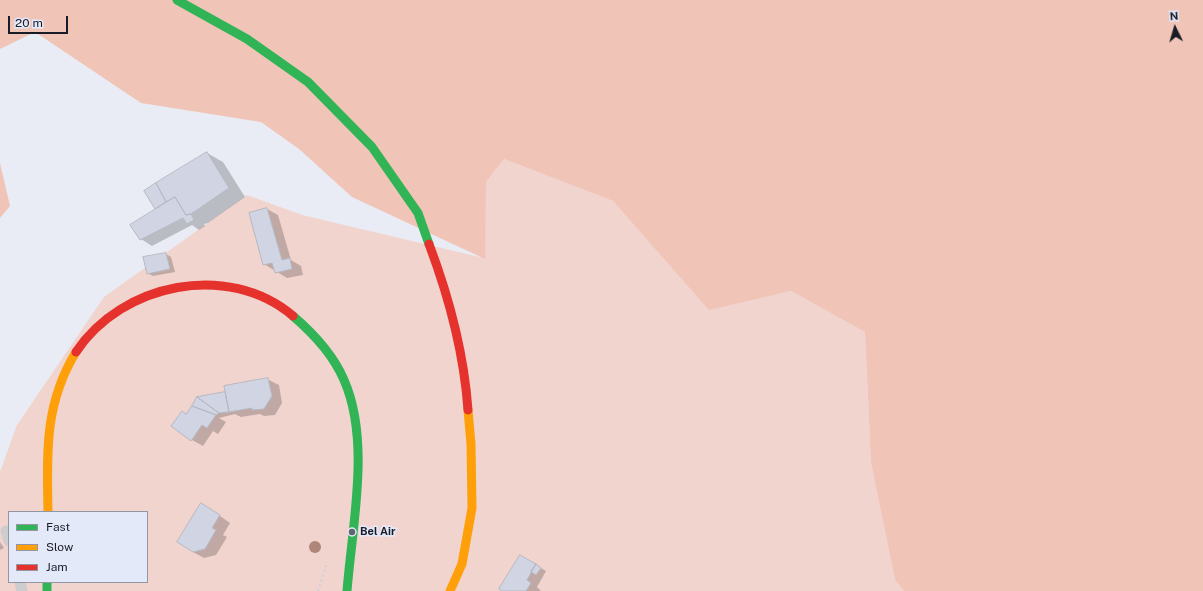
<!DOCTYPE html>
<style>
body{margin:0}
#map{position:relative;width:1203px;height:591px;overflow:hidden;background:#e9ecf5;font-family:"Public Sans",sans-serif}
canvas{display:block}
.legend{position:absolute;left:8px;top:511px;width:140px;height:72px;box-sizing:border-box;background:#e4e9fa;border:1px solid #9397a5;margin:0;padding:5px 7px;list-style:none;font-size:12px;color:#191c26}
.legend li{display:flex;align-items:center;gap:8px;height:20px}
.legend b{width:20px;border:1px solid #9397a5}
.north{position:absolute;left:1155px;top:8px;width:40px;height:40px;-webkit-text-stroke:3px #e4e9fa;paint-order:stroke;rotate:355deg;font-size:11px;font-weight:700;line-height:16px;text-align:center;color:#191c26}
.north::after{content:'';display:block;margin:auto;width:14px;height:18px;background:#191c26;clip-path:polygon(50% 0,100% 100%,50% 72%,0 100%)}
.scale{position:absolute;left:8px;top:16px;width:60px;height:18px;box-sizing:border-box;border:2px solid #191c26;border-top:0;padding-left:5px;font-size:12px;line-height:14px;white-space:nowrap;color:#191c26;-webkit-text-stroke:3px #e4e9fa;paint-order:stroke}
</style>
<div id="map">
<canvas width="1203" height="591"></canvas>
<ul class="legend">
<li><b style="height:5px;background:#30b455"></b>Fast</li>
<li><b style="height:5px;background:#ff9f0a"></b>Slow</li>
<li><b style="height:5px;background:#e5322d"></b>Jam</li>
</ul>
<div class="north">N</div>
<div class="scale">20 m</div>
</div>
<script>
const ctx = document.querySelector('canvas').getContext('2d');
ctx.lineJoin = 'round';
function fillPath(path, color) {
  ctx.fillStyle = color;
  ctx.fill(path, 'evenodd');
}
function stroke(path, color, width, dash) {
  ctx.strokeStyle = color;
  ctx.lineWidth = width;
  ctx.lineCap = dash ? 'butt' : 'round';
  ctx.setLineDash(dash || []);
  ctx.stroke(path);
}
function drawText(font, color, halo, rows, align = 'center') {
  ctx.font = font + ' "Public Sans",sans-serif';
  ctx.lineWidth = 3.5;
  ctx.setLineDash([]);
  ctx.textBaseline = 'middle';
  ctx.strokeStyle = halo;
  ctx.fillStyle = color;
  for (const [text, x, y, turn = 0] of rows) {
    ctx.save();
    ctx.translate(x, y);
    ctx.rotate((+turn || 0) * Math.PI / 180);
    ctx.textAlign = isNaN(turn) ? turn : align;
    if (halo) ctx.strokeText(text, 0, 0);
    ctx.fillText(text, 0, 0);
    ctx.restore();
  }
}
const green = new Path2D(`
 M 504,159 L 613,201 L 709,309 L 791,291 L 865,332 L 871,463 L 895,580 L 904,591 L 0,591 L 0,472 L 17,425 L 104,297 L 247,195 L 302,215 L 484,258 L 486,182 ZM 9,512 L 147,512 L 147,582 L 9,582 Z`);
const forest = new Path2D(`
 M 0,0 L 1203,0 L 1203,591 L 904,591 L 895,580 L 871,463 L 865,332 L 791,291 L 709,310 L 613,201 L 504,159 L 486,182 L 485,259 L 352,197 L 299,149 L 261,122 L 141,103 L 35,32 L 0,49 Z
 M 0,163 L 10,206 L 0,218 Z`);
const shadow = new Path2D(`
 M 207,153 L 223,162 L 245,197 L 208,223 L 204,224 L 205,226 L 199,230 L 192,225 L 152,246 L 141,239 L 157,209 L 156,208 Z
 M 267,209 L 278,215 L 291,260 L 301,266 L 303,275 L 287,278 L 264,264 Z
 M 166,254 L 171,257 L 175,272 L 153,276 L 147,273 Z
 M 267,379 L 279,385 L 282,403 L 275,415 L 264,416 L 260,414 L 241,417 L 235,414 L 219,418 L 226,422 L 218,434 L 213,431 L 203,446 L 192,440 L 173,426 L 187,415 L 225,393 L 227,394 Z
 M 213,511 L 230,523 L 223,535 L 227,537 L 216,555 L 204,558 L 193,552 Z
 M 0,542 L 4,548 L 0,550 Z
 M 521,556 L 546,571 L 537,587 L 541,591 L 504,591 Z`);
const building = new Path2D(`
 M 207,152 L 229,188 L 191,214 L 186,215 L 175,197 L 166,202 L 156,183 Z
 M 156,183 L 166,202 L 155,209 L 144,191 Z
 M 175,197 L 186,215 L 191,214 L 194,220 L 187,224 L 183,218 L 140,240 L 130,225 Z
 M 267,208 L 282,260 L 290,258 L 292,269 L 275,273 L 272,263 L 263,265 L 249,213 Z
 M 166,253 L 170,269 L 147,274 L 143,257 Z
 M 268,378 L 272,396 L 264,409 L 252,410 L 252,408 L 229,412 L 224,386 Z
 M 225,392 L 229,412 L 219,413 L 197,397 Z
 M 197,397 L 219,413 L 216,415 L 192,406 Z
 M 192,406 L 216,415 L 207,428 L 202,425 L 191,441 L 171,426 L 182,411 L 186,414 Z
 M 201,503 L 220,515 L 212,528 L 216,530 L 205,549 L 193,552 L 177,542 Z
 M 520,555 L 536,564 L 527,580 L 531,583 L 526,591 L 502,591 L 499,589 Z
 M 536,564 L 541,568 L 536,575 L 531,572 Z`);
const path = new Path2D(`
 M 318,591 L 327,562`);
const lane = new Path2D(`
 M 6,531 L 9,541
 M 20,582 L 22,591`);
const fast = new Path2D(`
 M 177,0 L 247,39 L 308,82 L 372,147 L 418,213 L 429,244
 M 293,316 C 314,334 333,354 344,380 C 371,441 352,526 347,591
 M 47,582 L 47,591`);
const slow = new Path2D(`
 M 48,512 C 47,454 44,404 76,352
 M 450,591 L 462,564 L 472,508 L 471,444 L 468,410`);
const jam = new Path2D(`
 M 429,244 C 449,297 464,353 468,410
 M 76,352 C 122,283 228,261 293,316`);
const trees = [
 [315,547]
];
const markers = [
 [352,532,4,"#62656e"]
];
const poiNames = [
 ["Bel Air",360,532]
];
fillPath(green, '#f1d4cd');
fillPath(forest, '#f0c4b6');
fillPath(shadow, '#0003');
fillPath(building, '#d0d4e3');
stroke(building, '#b7b9c2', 1);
stroke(path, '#d1d2d5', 2.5, [2, 3]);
stroke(lane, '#cdcdd0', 11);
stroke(fast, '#30b455', 9);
stroke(slow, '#ff9f0a', 9);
stroke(jam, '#e5322d', 9);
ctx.fillStyle = '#ae877a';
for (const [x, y] of trees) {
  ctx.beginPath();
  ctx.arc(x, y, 6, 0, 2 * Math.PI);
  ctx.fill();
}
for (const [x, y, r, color] of markers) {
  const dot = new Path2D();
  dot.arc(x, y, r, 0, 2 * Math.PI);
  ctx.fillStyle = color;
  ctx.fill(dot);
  stroke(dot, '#e4e9fa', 1.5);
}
drawText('bold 11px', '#191c26', '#e4e9fa', poiNames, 'left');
</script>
